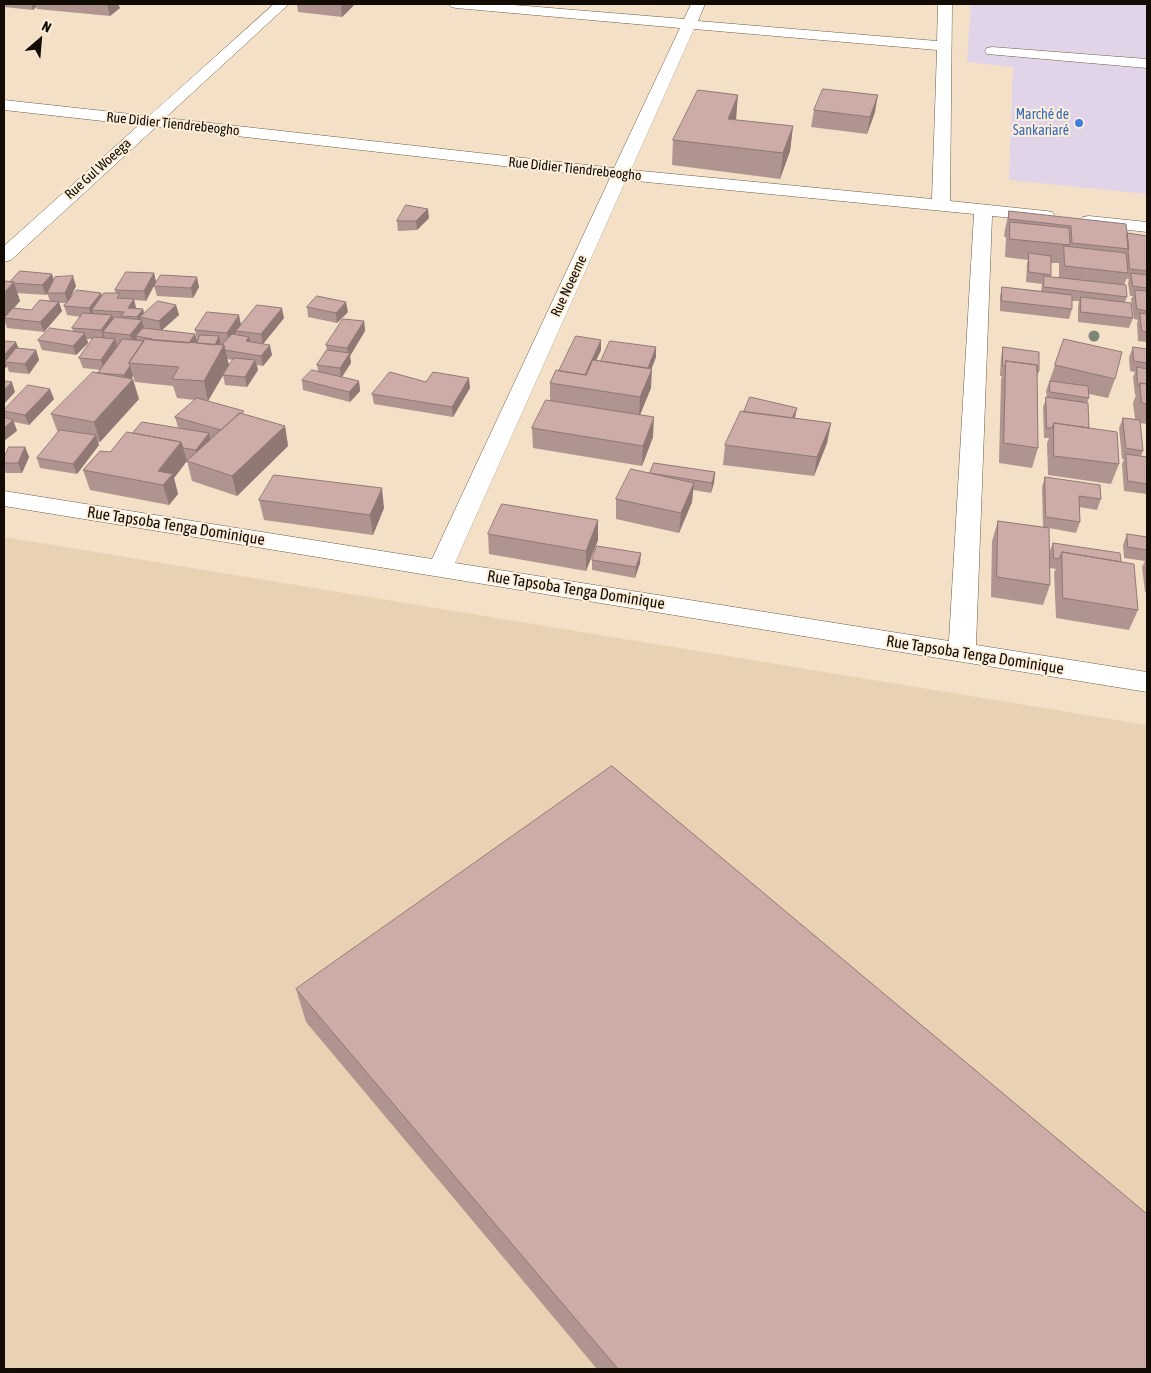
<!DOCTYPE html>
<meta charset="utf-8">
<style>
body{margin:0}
#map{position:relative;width:1151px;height:1373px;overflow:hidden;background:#f3e0c7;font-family:"Asap Condensed",sans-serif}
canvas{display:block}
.frame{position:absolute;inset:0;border:5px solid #120c05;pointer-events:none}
.north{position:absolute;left:15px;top:15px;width:50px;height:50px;-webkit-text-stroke:4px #fdeeda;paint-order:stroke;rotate:27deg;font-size:14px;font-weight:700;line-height:20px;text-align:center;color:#120c05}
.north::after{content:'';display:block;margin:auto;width:18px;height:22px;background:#120c05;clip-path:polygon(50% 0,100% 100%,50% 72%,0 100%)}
</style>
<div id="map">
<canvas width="1151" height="1373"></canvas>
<div class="frame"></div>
<div class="north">N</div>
</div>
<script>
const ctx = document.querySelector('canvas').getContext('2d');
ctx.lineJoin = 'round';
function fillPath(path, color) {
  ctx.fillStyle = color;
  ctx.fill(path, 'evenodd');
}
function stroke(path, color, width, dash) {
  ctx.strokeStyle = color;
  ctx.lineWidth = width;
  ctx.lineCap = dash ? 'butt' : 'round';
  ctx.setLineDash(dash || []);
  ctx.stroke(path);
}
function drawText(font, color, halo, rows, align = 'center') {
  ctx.font = font + ' "Asap Condensed",sans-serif';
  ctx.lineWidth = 4;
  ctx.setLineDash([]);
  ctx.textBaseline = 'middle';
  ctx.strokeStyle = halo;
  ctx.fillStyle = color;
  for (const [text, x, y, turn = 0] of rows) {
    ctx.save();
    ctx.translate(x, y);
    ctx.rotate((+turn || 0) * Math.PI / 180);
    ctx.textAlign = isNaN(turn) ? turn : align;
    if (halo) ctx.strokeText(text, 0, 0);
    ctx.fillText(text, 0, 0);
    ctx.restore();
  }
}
const commercial = new Path2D(`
 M 971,4 L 1147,4 L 1147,194 L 1009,180 L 1013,67 L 967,62 Z`);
const built = new Path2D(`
 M 4,537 L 1147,725 L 1147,1369 L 4,1369 Z`);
const street = new Path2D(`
 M 274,4 L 289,4 L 165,118 L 614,168 L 680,28 L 456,8 L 451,7 L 449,4 L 502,4 L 684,19 L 691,4 L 705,4 L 698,21 L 937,41 L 938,4 L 952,4 L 950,201 L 1046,211 L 1052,212 L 1055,216 L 1052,220 L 1046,221 L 992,216 L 976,645 L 1147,672 L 1147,692 L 4,506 L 4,491 L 432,559 L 610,178 L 156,127 L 11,260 L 4,262 L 4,246 L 139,125 L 4,110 L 4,100 L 149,116 ZM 694,29 L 937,50 L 932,199 L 631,170 ZM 626,180 L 974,214 L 949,641 L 455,563 Z
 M 992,47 L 1147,59 L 1147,68 L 987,54 L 985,51 L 987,48 Z
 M 1089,216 L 1147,222 L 1147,232 L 1083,225 L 1080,221 L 1083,217 Z`);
const trees = [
 [1094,336]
];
const wall = new Path2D(`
 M 4,4 L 118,4 L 120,8 L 110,16 L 37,9 L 36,7 L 33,10 L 4,7 Z
 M 297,4 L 354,4 L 354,5 L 342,17 L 298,12 Z
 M 814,110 L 875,112 L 867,134 L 811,127 Z
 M 736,120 L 793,126 L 790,151 L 780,179 L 672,165 L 673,140 Z
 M 1009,211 L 1127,233 L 1147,236 L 1147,342 L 1138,341 L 1137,323 L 1138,320 L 1134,319 L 1131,299 L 1133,296 L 1130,296 L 1128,283 L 1129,279 L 1127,279 L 1127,278 L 1124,285 L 1127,297 L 1125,302 L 1133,318 L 1129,328 L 1078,322 L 1078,307 L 1079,301 L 1072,301 L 1072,309 L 1069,319 L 1000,311 L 1000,296 L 1002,287 L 1041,291 L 1042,284 L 1026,282 L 1027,263 L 1028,260 L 1005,257 L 1006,237 L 1004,237 L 1005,229 ZM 1051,263 L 1059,263 L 1059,278 L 1051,277 Z
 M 429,218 L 417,230 L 398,231 L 397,221 Z
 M 154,273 L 156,282 L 146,301 L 134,300 L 136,308 L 143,309 L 144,314 L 176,305 L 179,315 L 162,330 L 195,334 L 197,342 L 198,340 L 197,340 L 195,330 L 241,324 L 284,318 L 263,344 L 272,355 L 263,366 L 257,365 L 258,370 L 247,387 L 225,385 L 223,375 L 233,360 L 227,359 L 229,365 L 208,401 L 245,415 L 285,426 L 288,446 L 237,496 L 192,481 L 187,461 L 174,478 L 178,494 L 169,505 L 90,490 L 83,470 L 110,452 L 133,433 L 186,430 L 178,427 L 175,417 L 195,400 L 177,398 L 173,386 L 135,382 L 133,376 L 131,379 L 139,399 L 100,442 L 98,442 L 99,445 L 77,474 L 40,468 L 37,458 L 58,433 L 51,414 L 99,373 L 101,370 L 83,368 L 79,358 L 93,339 L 87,339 L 88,343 L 76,355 L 42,350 L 38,340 L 73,331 L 72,328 L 81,317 L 67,315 L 64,306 L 66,303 L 59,303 L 62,311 L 44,332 L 7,328 L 4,319 L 4,320 L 4,281 L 10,282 L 54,280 L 76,286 L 70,298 L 102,295 L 116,293 L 115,290 ZM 17,293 L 46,295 L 47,293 L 50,301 L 31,310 L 14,308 L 20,301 Z
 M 154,286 L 199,287 L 193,298 L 157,296 Z
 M 307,307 L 348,312 L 337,323 L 308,317 Z
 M 364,321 L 365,331 L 350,356 L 351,363 L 342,377 L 359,381 L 360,391 L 350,402 L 303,390 L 302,380 L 318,371 L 317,365 L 327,350 L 326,345 Z
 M 1064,339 L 1115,379 L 1108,398 L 1089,394 L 1089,398 L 1087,403 L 1089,428 L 1119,464 L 1111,484 L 1048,475 L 1047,443 L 1049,438 L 1044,438 L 1043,407 L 1047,397 L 1046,391 Z
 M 4,341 L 19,348 L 36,350 L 39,360 L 29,374 L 9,372 L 7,366 L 4,369 Z
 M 1003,347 L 1039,371 L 1037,377 L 1038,448 L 1032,468 L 999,463 L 1001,380 L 1002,376 L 1000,376 L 1001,357 Z
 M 1133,347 L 1147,349 L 1147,424 L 1140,423 L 1143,451 L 1141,456 L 1147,457 L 1147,494 L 1124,491 L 1122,464 L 1124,459 L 1122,459 L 1119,428 L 1123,418 L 1135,419 L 1133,403 L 1136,395 L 1135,395 L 1133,377 L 1135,372 L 1130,371 L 1129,357 Z
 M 601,350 L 596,360 L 601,361 L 656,357 L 651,369 L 651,388 L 640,415 L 653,437 L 642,466 L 533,448 L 532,428 L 550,401 L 550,383 Z
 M 470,388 L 453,417 L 374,404 L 372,394 Z
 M 54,399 L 29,425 L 14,422 L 17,431 L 5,418 L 4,414 L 4,410 Z
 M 795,418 L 831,423 L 827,443 L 814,476 L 723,465 L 725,445 Z
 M 25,447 L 29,457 L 22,473 L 6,473 L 4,468 L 4,458 Z
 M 654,463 L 715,472 L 714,483 L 711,493 L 693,490 L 692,502 L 679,533 L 616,519 L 616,499 L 650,473 Z
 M 1045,477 L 1101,499 L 1097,510 L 1079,507 L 1080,522 L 1076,533 L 1049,528 L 1049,553 L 1053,543 L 1121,562 L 1138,610 L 1129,630 L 1056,618 L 1054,572 L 1056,569 L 1050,568 L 1050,585 L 1043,605 L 991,597 L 992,541 L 998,521 L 1043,528 L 1042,487 Z
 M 259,500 L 384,508 L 373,535 L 264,520 Z
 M 488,534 L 598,540 L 586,571 L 489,554 Z
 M 1127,534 L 1147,537 L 1147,593 L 1145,592 L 1142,567 L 1145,561 L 1124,558 L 1123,545 Z
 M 592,560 L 640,563 L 635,578 L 592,570 Z
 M 296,989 L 1147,1369 L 597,1369 L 306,1022 Z`);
const shadedWall = new Path2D(`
 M 31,4 L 35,4 L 36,7 L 33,10 Z
 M 107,4 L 118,4 L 120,8 L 110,16 Z
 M 341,4 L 354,4 L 354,5 L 342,17 Z
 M 738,95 L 736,120 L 728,119 Z
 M 878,95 L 875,112 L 867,134 L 870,117 Z
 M 793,126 L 790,151 L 780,179 L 783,153 Z
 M 428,209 L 429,218 L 417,230 L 416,221 Z
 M 154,273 L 156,282 L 146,301 L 144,291 Z
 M 52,274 L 55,284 L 46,295 L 42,285 Z
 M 73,276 L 76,286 L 68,303 L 65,293 Z
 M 197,277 L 199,287 L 193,298 L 191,288 Z
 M 14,282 L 20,301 L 5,318 L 4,318 L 4,320 L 4,293 Z
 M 101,293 L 104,303 L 92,310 L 94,315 L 92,318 L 89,308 Z
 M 134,299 L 136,309 L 128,308 Z
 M 59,302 L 62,311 L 44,332 L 40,322 Z
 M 346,302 L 348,312 L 337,323 L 336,313 Z
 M 176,305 L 179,315 L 161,331 L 159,321 Z
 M 282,308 L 284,318 L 263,344 L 261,334 Z
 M 143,309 L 145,318 L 140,317 L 145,330 L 136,336 L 137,340 L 133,345 L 130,335 L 139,324 L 137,317 Z
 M 112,315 L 115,325 L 103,332 L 105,339 L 104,340 L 101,330 Z
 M 239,315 L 241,325 L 236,331 L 236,332 L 229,343 L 227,333 Z
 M 364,321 L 365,331 L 350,356 L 351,363 L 341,378 L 340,368 L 348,355 L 347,348 Z
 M 85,333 L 88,343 L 76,355 L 73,346 Z
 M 195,334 L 198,344 L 185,348 Z
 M 219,336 L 221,346 L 214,348 Z
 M 249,337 L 252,347 L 246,341 Z
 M 115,339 L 118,349 L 104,370 L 101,360 Z
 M 601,340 L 601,350 L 584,388 L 583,381 Z
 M 16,342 L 20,352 L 5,362 L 7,366 L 4,369 L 4,355 Z
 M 224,345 L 229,365 L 208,401 L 204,381 Z
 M 270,345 L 272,355 L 263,366 L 261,356 Z
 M 656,347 L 656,357 L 650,373 L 652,369 L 651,388 L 639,417 L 640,397 L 647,371 Z
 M 36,350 L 39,360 L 29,374 L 25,364 Z
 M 255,360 L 258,370 L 247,387 L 245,377 Z
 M 130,366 L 133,376 L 127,385 L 124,375 Z
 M 469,378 L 470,388 L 453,417 L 452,407 Z
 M 133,379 L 139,399 L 100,442 L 94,422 Z
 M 359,381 L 360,391 L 350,402 L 349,392 Z
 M 12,382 L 15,392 L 4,404 L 4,390 Z
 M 50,389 L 54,399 L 29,425 L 25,415 Z
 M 797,408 L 795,418 L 786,436 L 788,426 Z
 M 654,417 L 653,437 L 642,466 L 643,446 Z
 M 13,420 L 17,431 L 4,441 L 4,428 Z
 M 831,423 L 827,443 L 814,476 L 817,457 Z
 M 285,426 L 288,446 L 237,496 L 232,476 Z
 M 209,433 L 211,443 L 198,460 L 196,450 Z
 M 96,435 L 99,445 L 77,474 L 73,464 Z
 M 181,442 L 187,461 L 174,478 L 178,494 L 169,505 L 163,485 L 158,471 Z
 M 25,447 L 29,457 L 22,473 L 18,463 Z
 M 715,472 L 714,483 L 711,493 L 712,483 Z
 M 694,483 L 692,502 L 679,533 L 681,513 Z
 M 382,488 L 384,508 L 373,535 L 370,515 Z
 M 598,520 L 598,540 L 586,571 L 586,551 Z
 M 641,553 L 640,563 L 635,578 L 636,567 Z`);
const building = new Path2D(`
 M 823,89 L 878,95 L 870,117 L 814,110 Z
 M 698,90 L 738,95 L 728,119 L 793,126 L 783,153 L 673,140 Z
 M 406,205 L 428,209 L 416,221 L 397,221 Z
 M 1009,211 L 1126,224 L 1129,249 L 1072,243 L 1071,226 L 1009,219 Z
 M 1010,222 L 1069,228 L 1070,245 L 1010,239 Z
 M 1127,233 L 1147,236 L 1147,271 L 1130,269 Z
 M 1064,246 L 1126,253 L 1128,273 L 1065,266 Z
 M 1029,253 L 1051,256 L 1051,275 L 1029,272 Z
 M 20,271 L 52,274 L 42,285 L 13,283 L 14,282 L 10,282 Z
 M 126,272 L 154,273 L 144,291 L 115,290 Z
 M 1131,273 L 1147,275 L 1147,288 L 1133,286 Z
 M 161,275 L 197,277 L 191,288 L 154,286 Z
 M 73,276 L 65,293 L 47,293 L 55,277 Z
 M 1044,276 L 1126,285 L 1127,297 L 1044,287 Z
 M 4,281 L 14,282 L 4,293 Z
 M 1002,287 L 1072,295 L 1072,309 L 1002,301 Z
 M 77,290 L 101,293 L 89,308 L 64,306 Z
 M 1135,290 L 1147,291 L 1147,311 L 1137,309 Z
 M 104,293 L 120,293 L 117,298 L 134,299 L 128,308 L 143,309 L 137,317 L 121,316 L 124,312 L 92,310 Z
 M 317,296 L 346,302 L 336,313 L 307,307 Z
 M 1081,297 L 1131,303 L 1133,318 L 1081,312 Z
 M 40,300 L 59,302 L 40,322 L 4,318 L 13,308 L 31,310 Z
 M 158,301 L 176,305 L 159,321 L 140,317 Z
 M 257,305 L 282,308 L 261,334 L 236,331 Z
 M 207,312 L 239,315 L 227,333 L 195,330 Z
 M 83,313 L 112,315 L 101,330 L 72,328 Z
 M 1140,313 L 1147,314 L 1147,332 L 1142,331 Z
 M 115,317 L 142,320 L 130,335 L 103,332 Z
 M 343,319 L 364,321 L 347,348 L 326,345 Z
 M 50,328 L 85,333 L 73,346 L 38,340 Z
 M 143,328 L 195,334 L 189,343 L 151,340 L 152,339 L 136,336 Z
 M 232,334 L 249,337 L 246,341 L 270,345 L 261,356 L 225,350 L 224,345 L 222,345 Z
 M 200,335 L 219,336 L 215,345 L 197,343 Z
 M 576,336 L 601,340 L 585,375 L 559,371 Z
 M 94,337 L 115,339 L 101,360 L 79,358 Z
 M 123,339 L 144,341 L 129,363 L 130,366 L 124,375 L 98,373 Z
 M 145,339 L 224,345 L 204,381 L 172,379 L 179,367 L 129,363 Z
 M 1064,339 L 1122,352 L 1115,379 L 1055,365 Z
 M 4,341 L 16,342 L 4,355 Z
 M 610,341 L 656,347 L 648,368 L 601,361 Z
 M 1003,347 L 1039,352 L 1039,371 L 1037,371 L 1037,365 L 1006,361 L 1005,366 L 1003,366 Z
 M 1133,347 L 1147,349 L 1147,363 L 1134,361 Z
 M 16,348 L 36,350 L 25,364 L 5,362 Z
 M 327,350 L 350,353 L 340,368 L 317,365 Z
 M 234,358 L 255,360 L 245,377 L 223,375 Z
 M 593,360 L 652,369 L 640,397 L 550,383 L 556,370 L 586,375 Z
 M 1006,361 L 1037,365 L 1038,448 L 1004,443 Z
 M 1137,367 L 1147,369 L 1147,384 L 1140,383 L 1140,385 L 1138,385 Z
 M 312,370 L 359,381 L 349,392 L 302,380 Z
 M 93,372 L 133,379 L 94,422 L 51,414 Z
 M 390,372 L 426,382 L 433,372 L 469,378 L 452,407 L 372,394 Z
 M 4,381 L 12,382 L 4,390 Z
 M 1050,381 L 1088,386 L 1089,398 L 1050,392 Z
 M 1140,383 L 1147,384 L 1147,404 L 1142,403 Z
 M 28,385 L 50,389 L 25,415 L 4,411 L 4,410 Z
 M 750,397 L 797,408 L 792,418 L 744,412 Z
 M 1046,397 L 1088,403 L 1089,428 L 1054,423 L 1052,428 L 1047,428 Z
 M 197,398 L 244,411 L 241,414 L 240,413 L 221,430 L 175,417 Z
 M 546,400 L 654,417 L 643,446 L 532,428 Z
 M 741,411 L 831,423 L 817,457 L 725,445 Z
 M 240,413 L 285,426 L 232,476 L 187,461 Z
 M 4,417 L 13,420 L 4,428 Z
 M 1123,418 L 1140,420 L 1143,451 L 1126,448 Z
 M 142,422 L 209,433 L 196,450 L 183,448 L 181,442 L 133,433 Z
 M 1054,423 L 1117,432 L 1119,464 L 1054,456 Z
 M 60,430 L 96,435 L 73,464 L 37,458 Z
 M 127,432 L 181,442 L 158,471 L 173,474 L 163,485 L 83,470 L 100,451 L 110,452 Z
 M 9,447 L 25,447 L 18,463 L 4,463 L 4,458 Z
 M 1126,454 L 1147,457 L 1147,484 L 1128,481 Z
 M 654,463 L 715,472 L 712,483 L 650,473 Z
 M 631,469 L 694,483 L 681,513 L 616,499 Z
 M 274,475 L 382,488 L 370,515 L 259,500 Z
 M 1045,477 L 1100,485 L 1101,499 L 1079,496 L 1080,522 L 1046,517 Z
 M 502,504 L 598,520 L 586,551 L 488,534 Z
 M 998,521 L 1049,528 L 1050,585 L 997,577 Z
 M 1127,534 L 1147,537 L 1147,550 L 1128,547 Z
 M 1053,543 L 1120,553 L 1121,562 L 1062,552 L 1059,559 L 1054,558 Z
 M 597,546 L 641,553 L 636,567 L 592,560 Z
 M 1062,552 L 1134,564 L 1138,610 L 1063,598 Z
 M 612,766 L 1147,1214 L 1147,1369 L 618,1369 L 296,989 Z`);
const markers = [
 [1079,123,5,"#3f7fe0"]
];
const farShopnames = [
 ["Marché de",1069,115],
 ["Sankariaré",1069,131]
];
const farStreetnames = [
 ["Rue Didier Tiendrebeogho",173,124,6],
 ["Rue Gul Woeega",98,169,-42],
 ["Rue Didier Tiendrebeogho",575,169,6],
 ["Rue Noeeme",569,286,-65]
];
const streetNames = [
 ["Rue Tapsoba Tenga Dominique",176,526,9],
 ["Rue Tapsoba Tenga Dominique",576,590,9],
 ["Rue Tapsoba Tenga Dominique",975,655,9]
];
fillPath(commercial, '#e1d4e8');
fillPath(built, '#e9d2b3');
stroke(street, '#6d5d47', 1);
fillPath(street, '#fff');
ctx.fillStyle = '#798773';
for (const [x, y] of trees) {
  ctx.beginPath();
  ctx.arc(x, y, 5.5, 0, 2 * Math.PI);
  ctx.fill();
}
fillPath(wall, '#b09490');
fillPath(shadedWall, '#907875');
fillPath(building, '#cdaca7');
stroke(building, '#907875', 1);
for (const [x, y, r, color] of markers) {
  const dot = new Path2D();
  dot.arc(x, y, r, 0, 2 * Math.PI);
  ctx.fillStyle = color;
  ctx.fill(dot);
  stroke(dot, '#fdeeda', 2);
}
drawText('14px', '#366cbe', '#fdeeda', farShopnames, 'right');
drawText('14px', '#120c05', '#fdeeda', farStreetnames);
drawText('16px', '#120c05', '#fdeeda', streetNames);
</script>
